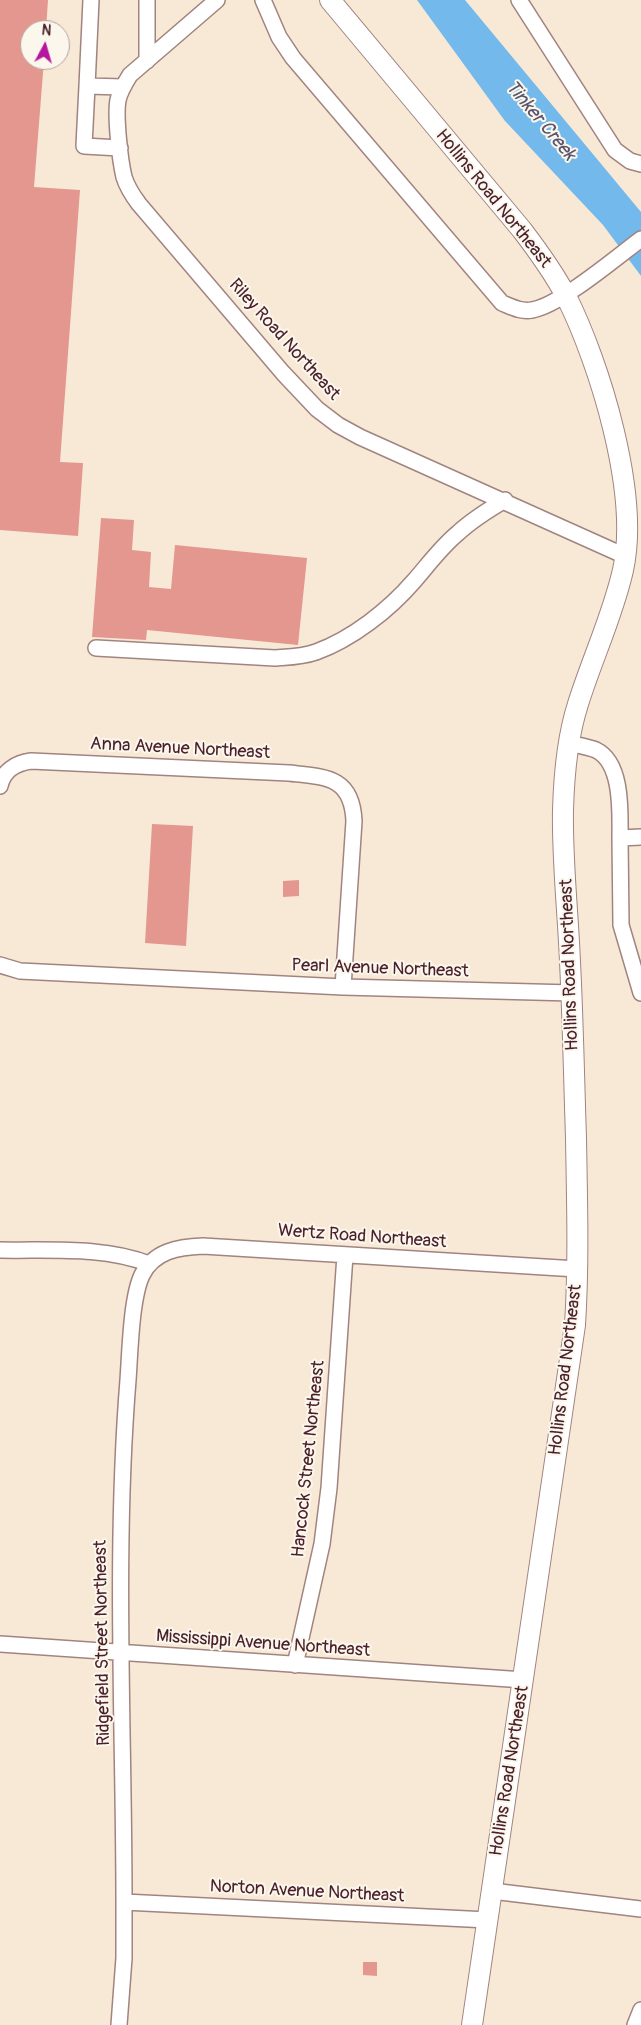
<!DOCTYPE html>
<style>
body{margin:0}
#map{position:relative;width:641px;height:2025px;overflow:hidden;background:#f8e9d6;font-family:Pangolin,sans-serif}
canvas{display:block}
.north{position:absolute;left:20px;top:20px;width:50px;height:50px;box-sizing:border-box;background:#fbf7ec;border:1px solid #b4a19f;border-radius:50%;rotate:6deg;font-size:14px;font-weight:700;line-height:20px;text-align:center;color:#4a1f2b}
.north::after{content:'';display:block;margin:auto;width:18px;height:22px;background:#b5179e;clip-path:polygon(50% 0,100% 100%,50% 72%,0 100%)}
</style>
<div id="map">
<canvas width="641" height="2025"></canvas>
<div class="north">N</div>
</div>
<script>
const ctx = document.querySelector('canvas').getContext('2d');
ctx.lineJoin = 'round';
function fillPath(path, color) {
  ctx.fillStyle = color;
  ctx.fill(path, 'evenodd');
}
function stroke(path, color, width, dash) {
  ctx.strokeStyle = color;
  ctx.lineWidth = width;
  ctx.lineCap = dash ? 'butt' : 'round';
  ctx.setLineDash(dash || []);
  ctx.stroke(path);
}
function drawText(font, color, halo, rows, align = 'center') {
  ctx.font = font + ' Pangolin,sans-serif';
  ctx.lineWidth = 4;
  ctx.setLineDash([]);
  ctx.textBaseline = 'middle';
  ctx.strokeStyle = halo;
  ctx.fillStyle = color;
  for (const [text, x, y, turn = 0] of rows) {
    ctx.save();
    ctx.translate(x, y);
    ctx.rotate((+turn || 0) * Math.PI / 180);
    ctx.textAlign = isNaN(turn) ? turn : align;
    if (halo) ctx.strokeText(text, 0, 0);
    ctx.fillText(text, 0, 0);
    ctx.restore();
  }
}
const water = new Path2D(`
 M 417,0 L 465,0 L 641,212 L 641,276 L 603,225 L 505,121 Z`);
const building = new Path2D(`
 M 0,0 L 48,0 L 46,30 L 30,30 L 30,60 L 44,60 L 34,187 L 80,190 L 60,462 L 83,463 L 78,536 L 0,530 Z
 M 101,518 L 134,520 L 132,550 L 151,552 L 149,587 L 171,589 L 175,545 L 307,558 L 298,645 L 147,630 L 146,640 L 92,637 Z
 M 152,824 L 193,826 L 186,946 L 145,943 Z
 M 299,880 L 299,896 L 283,897 L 283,881 Z
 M 363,1962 L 377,1962 L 377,1976 L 363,1975 Z`);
const minor = new Path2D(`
 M 91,0 L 87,86 L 123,87
 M 217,0 L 130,75 C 125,83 120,91 118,100 C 115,116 120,160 124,177 C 127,187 133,196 139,204 L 283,373 L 317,409 L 338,425 L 360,437 L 625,556
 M 263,0 L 279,37 L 293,58 L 502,303 C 512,307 521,312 532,310 C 559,306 617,257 641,239
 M 519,0 L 615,150 L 630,161 L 641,164
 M 147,61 L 147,0
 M 87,86 L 84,146 L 120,148
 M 96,648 L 275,658 C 289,657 302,657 316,652 C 352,639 389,610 414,581 C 428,565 441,547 458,533 C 472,520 488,510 505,500
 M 569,743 C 577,745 588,747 596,750 C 623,763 620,813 620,838 L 641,837
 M 0,786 C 3,771 16,763 31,761 L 289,773 C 325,777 352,776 354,821 L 343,987
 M 620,838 L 621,925 L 641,993
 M 0,965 L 20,971 L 343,987 L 572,993
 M 0,1250 C 48,1251 104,1246 149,1264
 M 0,1644 L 524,1680
 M 295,1665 L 322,1544 L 329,1488 L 345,1255
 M 492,1891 L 641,1909
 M 124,1902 L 488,1920
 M 119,2025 L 124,1958 L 124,1902 C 124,1728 114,1554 128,1380 C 130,1353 131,1298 142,1275 C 154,1251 178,1247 203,1246 L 577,1269
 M 635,2025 L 641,2010`);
const major = new Path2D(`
 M 330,0 L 522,230 C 538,251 554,273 566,296 C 600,364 640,494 623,570 C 613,615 592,659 578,704 C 567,738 564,774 563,810 C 562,860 568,912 570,962 C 573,1021 574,1079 576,1138 C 577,1200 579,1262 575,1325 L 472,2025`);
const streetNames = [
 ["Hollins Road Northeast",493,199,51],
 ["Riley Road Northeast",284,340,48],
 ["Anna Avenue Northeast",180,749,3],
 ["Hollins Road Northeast",570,965,-92],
 ["Pearl Avenue Northeast",380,969,2],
 ["Wertz Road Northeast",362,1237,4],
 ["Hollins Road Northeast",566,1370,-83],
 ["Hancock Street Northeast",309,1459,-84],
 ["Ridgefield Street Northeast",103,1643,-91],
 ["Mississippi Avenue Northeast",263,1644,4],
 ["Hollins Road Northeast",510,1771,-81],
 ["Norton Avenue Northeast",307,1892,3]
];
const waterNames = [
 ["Tinker Creek",540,121,50]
];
fillPath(water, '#74b9eb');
fillPath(building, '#e4978f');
stroke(minor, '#a18480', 18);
stroke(major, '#a18480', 22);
stroke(minor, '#fff', 15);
stroke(major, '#fff', 20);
drawText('18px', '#4a1f2b', '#fbf7ec', streetNames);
drawText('italic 19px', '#59556e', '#fbf7ec', waterNames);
</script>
